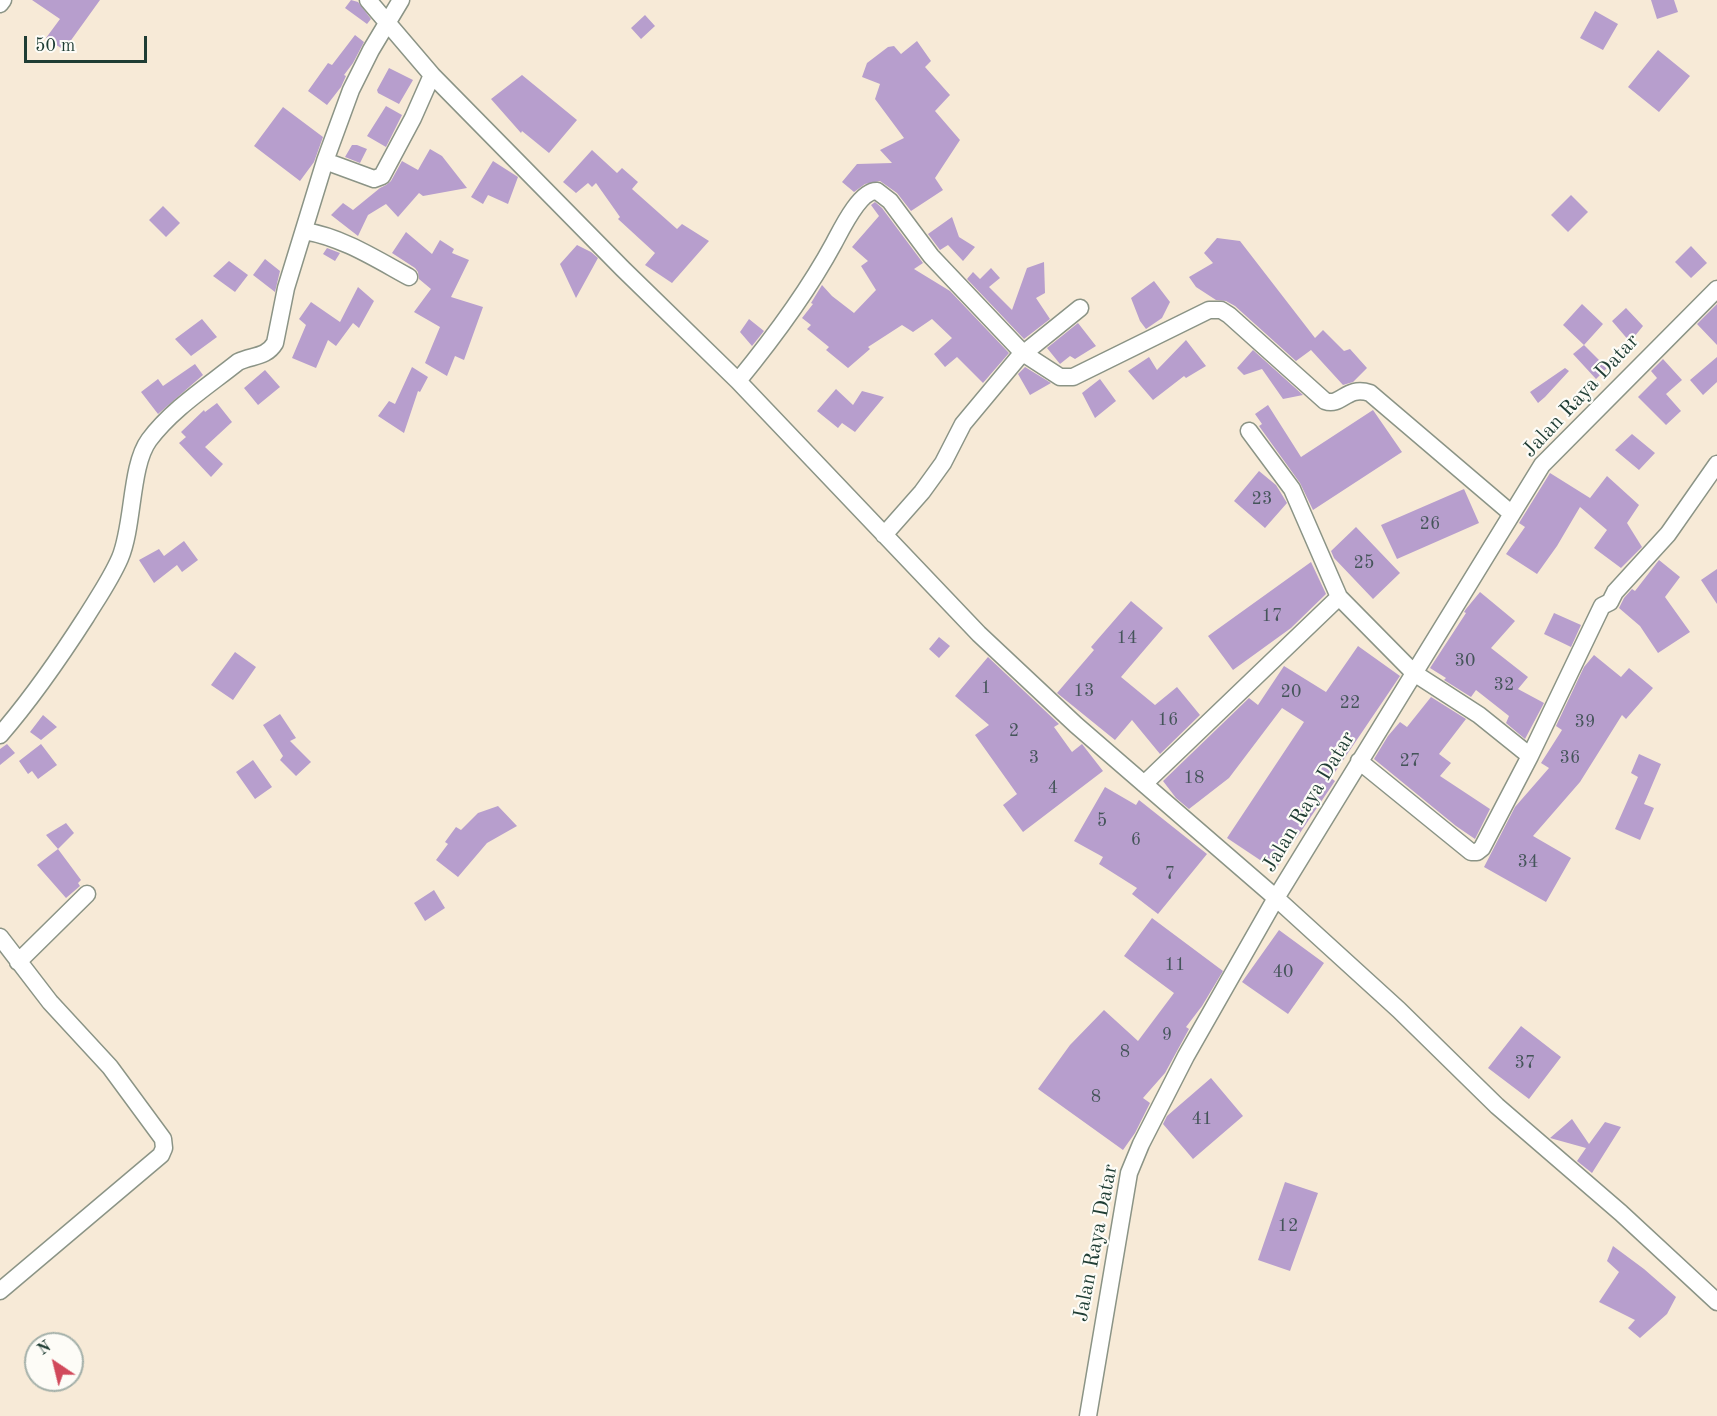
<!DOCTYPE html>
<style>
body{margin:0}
#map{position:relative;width:1717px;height:1416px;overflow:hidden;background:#f7ead7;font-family:"Old Standard TT",serif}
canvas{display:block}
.north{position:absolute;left:24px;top:1332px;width:60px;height:60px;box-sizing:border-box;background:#fdfcf7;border:2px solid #a4b0a9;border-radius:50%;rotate:325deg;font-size:16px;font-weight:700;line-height:24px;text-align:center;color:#1f3d34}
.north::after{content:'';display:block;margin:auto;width:21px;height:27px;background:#d1495b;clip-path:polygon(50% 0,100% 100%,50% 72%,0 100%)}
.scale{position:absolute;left:24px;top:36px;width:123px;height:27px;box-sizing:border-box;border:3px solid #1f3d34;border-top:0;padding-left:8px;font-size:18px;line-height:21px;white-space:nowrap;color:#1f3d34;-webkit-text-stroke:4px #fdfcf7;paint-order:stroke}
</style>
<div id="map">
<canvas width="1717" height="1416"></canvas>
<div class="north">N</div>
<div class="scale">50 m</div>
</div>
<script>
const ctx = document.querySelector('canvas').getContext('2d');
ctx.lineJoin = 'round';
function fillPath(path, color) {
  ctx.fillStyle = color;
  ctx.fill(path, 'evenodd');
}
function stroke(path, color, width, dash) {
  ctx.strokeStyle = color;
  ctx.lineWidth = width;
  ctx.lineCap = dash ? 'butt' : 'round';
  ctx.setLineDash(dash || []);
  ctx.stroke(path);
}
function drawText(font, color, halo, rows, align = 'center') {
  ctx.font = font + ' "Old Standard TT",serif';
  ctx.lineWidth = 4.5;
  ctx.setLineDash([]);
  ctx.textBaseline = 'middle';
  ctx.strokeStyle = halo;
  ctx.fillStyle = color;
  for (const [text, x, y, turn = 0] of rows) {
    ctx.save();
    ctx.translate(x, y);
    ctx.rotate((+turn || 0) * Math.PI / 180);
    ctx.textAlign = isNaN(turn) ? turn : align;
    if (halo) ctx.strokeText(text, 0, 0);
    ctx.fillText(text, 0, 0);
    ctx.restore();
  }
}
const building = new Path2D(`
 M 32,0 L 100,0 L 64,50 L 46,38 L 60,19 Z
 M 351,0 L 358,2 L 371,19 L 367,24 L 345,8 Z
 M 1651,0 L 1674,0 L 1678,12 L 1657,19 Z
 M 1595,11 L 1618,24 L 1603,50 L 1580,38 Z
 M 645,15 L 655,26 L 641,39 L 631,28 Z
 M 355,35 L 364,42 L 353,63 L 344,75 L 346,76 L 341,87 L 327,105 L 308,91 L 328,63 L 332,65 Z
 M 917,41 L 931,61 L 925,67 L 950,95 L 935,111 L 960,140 L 935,178 L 943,190 L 911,211 L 897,193 L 880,181 L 865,184 L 854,192 L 842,182 L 857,164 L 892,163 L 880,150 L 904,138 L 875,99 L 880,84 L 862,77 L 867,63 L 888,47 L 894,46 L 901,54 Z
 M 1658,50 L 1690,76 L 1659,112 L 1628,87 Z
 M 389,68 L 413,80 L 399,104 L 378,93 L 377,90 Z
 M 522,75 L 577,120 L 549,153 L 522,131 L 521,133 L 491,99 Z
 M 386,106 L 402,115 L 386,147 L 367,136 Z
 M 283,107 L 323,137 L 314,162 L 300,181 L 254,146 Z
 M 352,145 L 357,145 L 367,149 L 360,163 L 345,157 Z
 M 430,149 L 442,156 L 467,188 L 423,196 L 419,193 L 398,217 L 386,204 L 368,215 L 358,236 L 331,215 L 343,203 L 353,210 L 380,188 L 386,185 L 391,181 L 402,161 L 418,170 Z
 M 592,150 L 617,173 L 622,168 L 638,182 L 632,189 L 677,229 L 682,224 L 709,241 L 672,283 L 645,265 L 655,253 L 618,219 L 620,217 L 596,183 L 592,187 L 588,183 L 576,193 L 563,182 Z
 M 493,161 L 518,177 L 508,204 L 488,195 L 483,204 L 471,197 Z
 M 1571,195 L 1588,212 L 1568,232 L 1551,215 Z
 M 875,202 L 882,208 L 923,263 L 914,269 L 950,291 L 1009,353 L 983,383 L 957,357 L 945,367 L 934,354 L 952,338 L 932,319 L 913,332 L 902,325 L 868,347 L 870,349 L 848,368 L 826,350 L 829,347 L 807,329 L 811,325 L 802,318 L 813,304 L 811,303 L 822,285 L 832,296 L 854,313 L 876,290 L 861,266 L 868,261 L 852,247 L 879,216 L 871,205 Z
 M 163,206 L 180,223 L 166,237 L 149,220 Z
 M 952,217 L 959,237 L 975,247 L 963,261 L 948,245 L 940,250 L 928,234 Z
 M 406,232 L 432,254 L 440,240 L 454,249 L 452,253 L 469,260 L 451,297 L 483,307 L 464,360 L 455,356 L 447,376 L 425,363 L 440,327 L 414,312 L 431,289 L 419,279 L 418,272 L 415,268 L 392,253 Z
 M 1217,238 L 1240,241 L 1315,338 L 1323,330 L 1344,351 L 1350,349 L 1367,368 L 1353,382 L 1343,385 L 1311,350 L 1296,361 L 1235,306 L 1226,301 L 1216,300 L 1196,287 L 1189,277 L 1213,263 L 1204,253 Z
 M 577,245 L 591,252 L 598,258 L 576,298 L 560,264 Z
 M 1691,246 L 1707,263 L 1691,278 L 1675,262 Z
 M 327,248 L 340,253 L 335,261 L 323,254 Z
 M 265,259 L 280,271 L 275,292 L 253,275 Z
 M 229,261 L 248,275 L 235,292 L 213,276 Z
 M 1044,262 L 1045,293 L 1036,298 L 1050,319 L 1024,339 L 967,279 L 973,272 L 980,279 L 991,268 L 1000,278 L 989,287 L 1012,310 L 1027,268 Z
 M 1154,281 L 1170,302 L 1162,318 L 1146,329 L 1140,321 L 1131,298 Z
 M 358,287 L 374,301 L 359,328 L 353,323 L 336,346 L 328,340 L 316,368 L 292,358 L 306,325 L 299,319 L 311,302 L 340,322 Z
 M 1582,304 L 1603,324 L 1584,345 L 1563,325 Z
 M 1717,304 L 1717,345 L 1697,324 Z
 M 1626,308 L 1643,326 L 1630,342 L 1612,321 Z
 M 202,319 L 217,337 L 191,356 L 175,339 Z
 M 749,319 L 764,331 L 752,346 L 740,332 Z
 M 1078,323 L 1096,346 L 1075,359 L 1070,356 L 1060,364 L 1047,348 Z
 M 1186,340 L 1206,366 L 1186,378 L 1184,376 L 1153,400 L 1128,371 L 1149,357 L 1157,370 Z
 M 1584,345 L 1607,368 L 1596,379 L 1573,354 Z
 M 1253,350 L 1303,395 L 1283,399 L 1262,369 L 1244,375 L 1237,368 Z
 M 1717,357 L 1717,382 L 1703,395 L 1690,380 Z
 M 1663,359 L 1682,380 L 1666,394 L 1681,411 L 1666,425 L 1638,397 L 1657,378 L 1651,371 Z
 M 195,364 L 203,375 L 158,414 L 141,392 L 158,379 L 163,386 Z
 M 412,367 L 428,377 L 420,392 L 418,391 L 404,433 L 378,416 L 389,401 L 395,404 Z
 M 1025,367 L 1051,383 L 1030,395 L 1018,374 Z
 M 1565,368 L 1569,371 L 1545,397 L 1538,403 L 1530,392 Z
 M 265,370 L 280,387 L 258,405 L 244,388 Z
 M 1100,379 L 1116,401 L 1095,418 L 1082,393 Z
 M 836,389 L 853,405 L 862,391 L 884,397 L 855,432 L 842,423 L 838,428 L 817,411 Z
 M 217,403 L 232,422 L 205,447 L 223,464 L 211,477 L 179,443 L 186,437 L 181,432 L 204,410 L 205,412 Z
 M 1268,405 L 1301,457 L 1373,410 L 1402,452 L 1313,510 L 1300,483 L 1259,426 L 1262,424 L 1255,414 Z
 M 1632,434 L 1655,453 L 1639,470 L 1615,450 Z
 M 1259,471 L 1276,485 L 1287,503 L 1265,528 L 1234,501 Z
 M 1550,473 L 1590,498 L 1607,476 L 1639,505 L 1627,523 L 1642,547 L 1621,568 L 1594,548 L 1607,530 L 1580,507 L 1557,546 L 1537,574 L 1506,554 L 1525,527 L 1519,523 Z
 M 1464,489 L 1479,523 L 1397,559 L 1381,525 Z
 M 1356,527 L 1400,573 L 1373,599 L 1334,558 L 1331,551 Z
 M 184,541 L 198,560 L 182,572 L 177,565 L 154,583 L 139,560 L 159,549 L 164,556 Z
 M 1659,560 L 1680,577 L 1665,597 L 1690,632 L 1658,653 L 1640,626 L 1619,608 L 1624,598 L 1632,589 L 1635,591 Z
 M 1311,562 L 1326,594 L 1291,628 L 1233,670 L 1208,636 Z
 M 1717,569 L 1717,604 L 1701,580 Z
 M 1480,592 L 1515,621 L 1491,648 L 1528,677 L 1518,689 L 1544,703 L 1525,739 L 1506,723 L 1509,716 L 1476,690 L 1471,697 L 1444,680 L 1446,678 L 1430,668 L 1466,613 L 1464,612 L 1466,609 Z
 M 1131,601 L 1163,628 L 1121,677 L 1155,705 L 1177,687 L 1200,715 L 1160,754 L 1132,720 L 1115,740 L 1057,693 L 1094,650 L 1091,647 Z
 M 1554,613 L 1581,625 L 1571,647 L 1544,634 Z
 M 939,637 L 950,646 L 939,658 L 929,649 Z
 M 1358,646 L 1400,676 L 1331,778 L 1335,781 L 1275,870 L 1227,838 L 1304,722 L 1282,708 L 1229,778 L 1189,809 L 1176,798 L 1163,781 L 1249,698 L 1258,705 L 1284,666 L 1326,692 Z
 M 235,652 L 256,667 L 233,700 L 211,685 Z
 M 1594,655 L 1621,677 L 1629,668 L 1653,688 L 1626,719 L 1622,715 L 1580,782 L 1533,836 L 1571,858 L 1546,902 L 1484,867 L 1515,807 L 1549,768 L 1541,763 L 1562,730 L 1556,726 L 1584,667 Z
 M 988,657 L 1059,724 L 1054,727 L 1072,752 L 1082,744 L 1103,771 L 1023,832 L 1003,805 L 1017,794 L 975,735 L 989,725 L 955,696 Z
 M 1431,697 L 1466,719 L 1439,754 L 1451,763 L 1440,776 L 1490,809 L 1475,839 L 1456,826 L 1374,759 L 1388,736 L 1400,722 L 1407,727 Z
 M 280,714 L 296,738 L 290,741 L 311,762 L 296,776 L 280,760 L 283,756 L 263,725 Z
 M 43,715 L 57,727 L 41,740 L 30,732 Z
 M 7,744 L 15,753 L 0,765 L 0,749 Z
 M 41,744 L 57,765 L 38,779 L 32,771 L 28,774 L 19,761 Z
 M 1639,754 L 1661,764 L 1644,804 L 1654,808 L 1640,840 L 1615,829 L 1638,777 L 1631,773 Z
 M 253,760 L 272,787 L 255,799 L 236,772 Z
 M 1105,787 L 1136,805 L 1139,800 L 1207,854 L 1158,914 L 1132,894 L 1137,888 L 1099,864 L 1103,857 L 1074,841 Z
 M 498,806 L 517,826 L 487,843 L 458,877 L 436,860 L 448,844 L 445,842 L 456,827 L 461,830 L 478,813 Z
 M 66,823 L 74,833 L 58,849 L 46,835 Z
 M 58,849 L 81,880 L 78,883 L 80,886 L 66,898 L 37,865 Z
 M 434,890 L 445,908 L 425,921 L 414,903 Z
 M 1152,918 L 1223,971 L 1202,1006 L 1186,1027 L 1189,1029 L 1165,1073 L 1143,1098 L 1150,1103 L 1135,1133 L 1123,1150 L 1038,1089 L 1070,1045 L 1104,1010 L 1138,1041 L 1174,993 L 1124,956 Z
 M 1279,930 L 1324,963 L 1288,1014 L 1242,982 Z
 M 1521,1026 L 1561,1057 L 1529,1099 L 1488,1068 Z
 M 1211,1078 L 1243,1116 L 1193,1159 L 1163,1124 L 1167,1116 Z
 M 1572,1119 L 1589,1144 L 1605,1122 L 1621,1127 L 1592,1173 L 1577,1161 L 1586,1148 L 1550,1138 Z
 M 1285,1182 L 1318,1193 L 1290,1271 L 1258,1260 Z
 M 1613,1246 L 1644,1269 L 1676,1297 L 1667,1314 L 1640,1338 L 1628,1328 L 1635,1320 L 1599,1302 L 1619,1272 L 1607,1261 Z`);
const street = new Path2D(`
 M 368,0 L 432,75 L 623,269 L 738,381 L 979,634 L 1076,725 L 1276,898 L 1399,1010 L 1497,1106 L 1621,1213 L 1717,1302
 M 0,4 L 3,0
 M 325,161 L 374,179 L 382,176 L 413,118 L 432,75
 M 304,231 C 342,237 376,259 409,277
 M 738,381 C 774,337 807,293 834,243 C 841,230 860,190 877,191 L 890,201 L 931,256 L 1023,353 L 1060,377 L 1073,377 L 1209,310 L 1221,310 L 1229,315 L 1325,401 C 1342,407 1346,385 1370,393 L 1512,514
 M 1249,431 L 1292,489 L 1339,597 L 1414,673 L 1479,715 L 1530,756
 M 884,535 L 922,492 L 943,463 L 963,424 L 1018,358 L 1080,308
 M 0,735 C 33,697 59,659 86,617 C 97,599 111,579 120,558 C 134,525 130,466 149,440 C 172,409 208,386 238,362 C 252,355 266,358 275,343 L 286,288 L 325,161 L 351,90 L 371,50 L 401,0
 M 1359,761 L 1471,852 L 1477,852 L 1482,848 L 1530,756 L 1602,606 L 1610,602 L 1615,592 L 1668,534 L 1717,464
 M 1144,784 L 1339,597
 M 0,937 L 50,1002 L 110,1067 L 163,1139 L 164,1148 L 161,1155 L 0,1291
 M 18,962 L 87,894
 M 1088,1416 L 1129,1173 L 1141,1144 L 1186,1056 L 1276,898 L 1542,465 L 1717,289`);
const numberNames = [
 ["23",1262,499],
 ["26",1430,524],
 ["25",1364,563],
 ["17",1272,616],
 ["14",1127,638],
 ["30",1465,661],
 ["32",1504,685],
 ["1",986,688],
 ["13",1084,691],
 ["20",1291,692],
 ["22",1350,703],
 ["16",1168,720],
 ["39",1585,722],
 ["2",1014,731],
 ["3",1034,758],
 ["36",1570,758],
 ["27",1410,761],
 ["18",1194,778],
 ["4",1053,788],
 ["5",1102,821],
 ["6",1136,840],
 ["34",1528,862],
 ["7",1170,874],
 ["11",1175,965],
 ["40",1283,972],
 ["9",1167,1035],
 ["8",1125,1052],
 ["37",1525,1063],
 ["8",1096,1097],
 ["41",1202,1119],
 ["12",1288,1226]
];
const streetNames = [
 ["Jalan Raya Datar",1581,396,-47],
 ["Jalan Raya Datar",1309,802,-59],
 ["Jalan Raya Datar",1096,1243,-79]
];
fillPath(building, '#b79ecd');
stroke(street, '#8b9486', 19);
stroke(street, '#fff', 16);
drawText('18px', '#45555a', null, numberNames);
drawText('21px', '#1f3d34', '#fdfcf7', streetNames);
</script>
